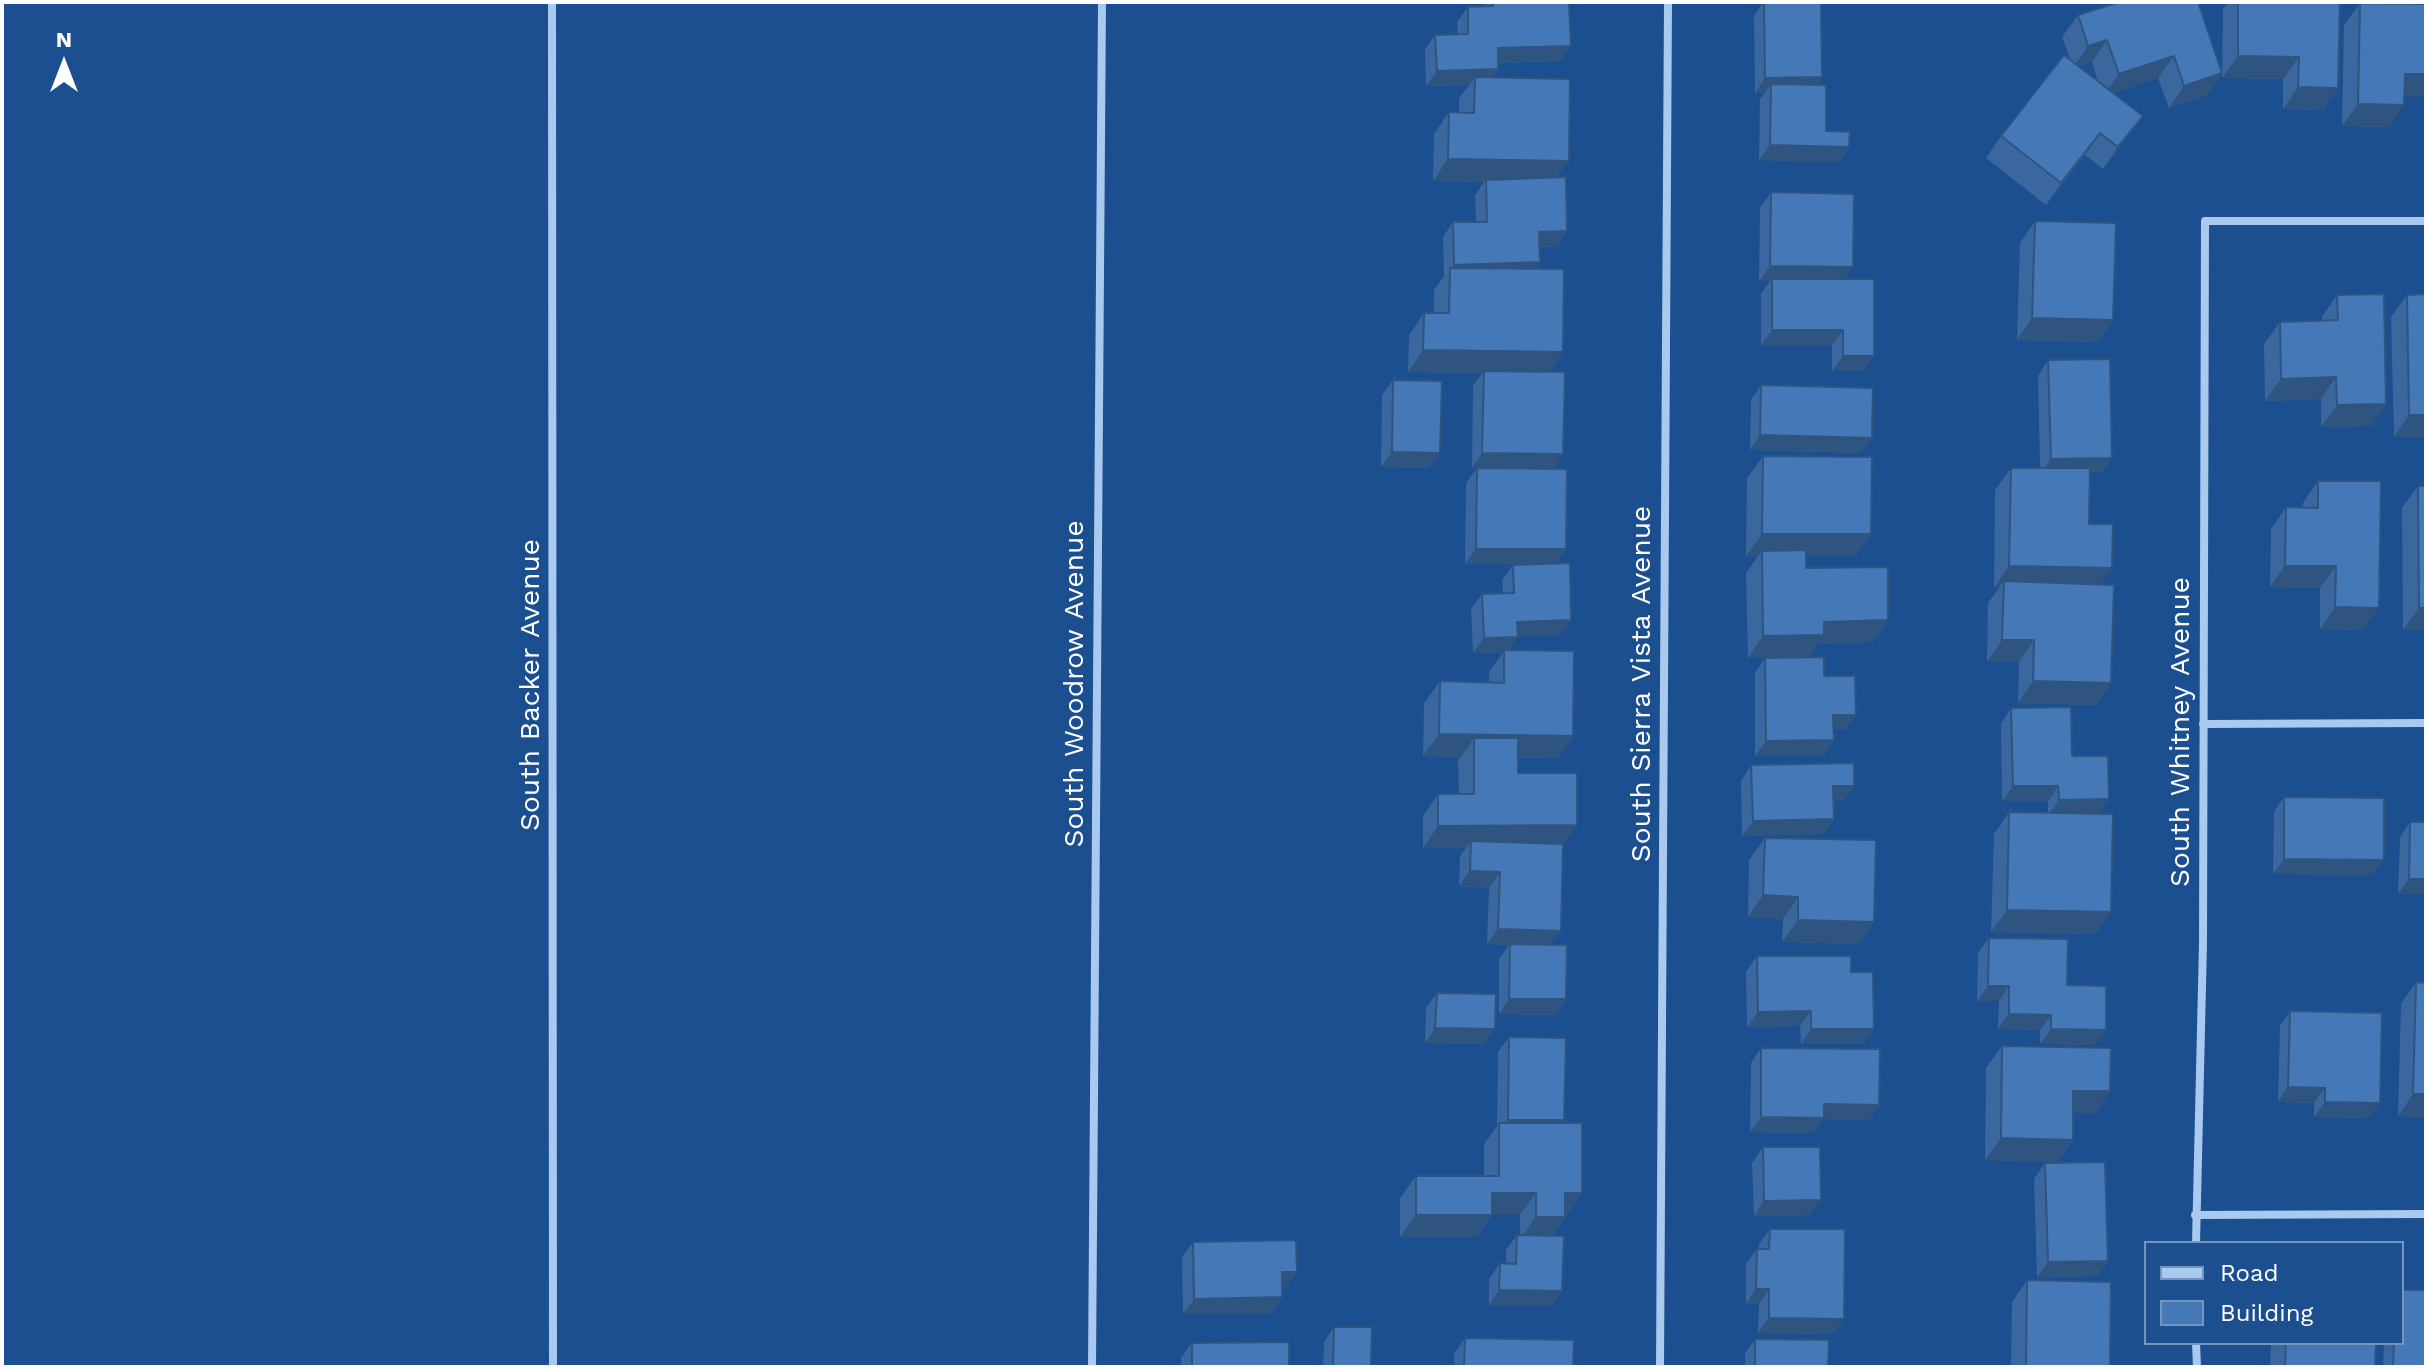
<!DOCTYPE html>
<style>
body{margin:0}
#map{position:relative;width:2428px;height:1369px;overflow:hidden;background:#1b4f8f;font-family:"Work Sans",sans-serif}
canvas{display:block}
.frame{position:absolute;inset:0;border:4px solid #fff;pointer-events:none}
.legend{position:absolute;left:2144px;top:1241px;width:260px;height:104px;box-sizing:border-box;background:#1b4f8f;border:2px solid #7695bc;margin:0;padding:10px 14px;list-style:none;font-size:24px;color:#fff}
.legend li{display:flex;align-items:center;gap:16px;height:40px}
.legend b{width:40px;border:2px solid #7695bc}
.north{position:absolute;left:24px;top:24px;width:80px;height:80px;-webkit-text-stroke:6px #1b4f8f;paint-order:stroke;rotate:0deg;font-size:22px;font-weight:700;line-height:32px;text-align:center;color:#fff}
.north::after{content:'';display:block;margin:auto;width:28px;height:36px;background:#fff;clip-path:polygon(50% 0,100% 100%,50% 72%,0 100%)}
</style>
<div id="map">
<canvas width="2428" height="1369"></canvas>
<div class="frame"></div>
<ul class="legend">
<li><b style="height:10px;background:#a9c9ee"></b>Road</li>
<li><b style="height:22px;background:#4478b7"></b>Building</li>
</ul>
<div class="north">N</div>
</div>
<script>
const ctx = document.querySelector('canvas').getContext('2d');
ctx.lineJoin = 'round';
function stroke(path, color, width, dash) {
  ctx.strokeStyle = color;
  ctx.lineWidth = width;
  ctx.lineCap = dash ? 'butt' : 'round';
  ctx.setLineDash(dash || []);
  ctx.stroke(path);
}
function fillPath(path, color) {
  ctx.fillStyle = color;
  ctx.fill(path, 'evenodd');
}
function drawText(font, color, halo, rows, align = 'center') {
  ctx.font = font + ' "Work Sans",sans-serif';
  ctx.lineWidth = 6;
  ctx.setLineDash([]);
  ctx.textBaseline = 'middle';
  ctx.strokeStyle = halo;
  ctx.fillStyle = color;
  for (const [text, x, y, turn = 0] of rows) {
    ctx.save();
    ctx.translate(x, y);
    ctx.rotate((+turn || 0) * Math.PI / 180);
    ctx.textAlign = isNaN(turn) ? turn : align;
    if (halo) ctx.strokeText(text, 0, 0);
    ctx.fillText(text, 0, 0);
    ctx.restore();
  }
}
const street = new Path2D(`
 M 552,2 L 553,1367
 M 2203,724 L 2426,723
 M 2195,1215 L 2426,1214
 M 2196,1243 L 2203,943 L 2205,221 L 2426,221
 M 2196,1343 L 2197,1367
 M 1092,1367 L 1102,2
 M 1660,1367 L 1668,2`);
const wall = new Path2D(`
 M 1487,2 L 1569,2 L 1571,46 L 1560,61 L 1498,63 L 1498,69 L 1492,77 L 1558,177 L 1567,231 L 1557,246 L 1539,247 L 1540,262 L 1535,269 L 1563,352 L 1549,372 L 1563,454 L 1553,469 L 1566,549 L 1556,564 L 1561,635 L 1518,636 L 1509,650 L 1573,736 L 1558,758 L 1518,758 L 1518,773 L 1563,845 L 1551,944 L 1566,999 L 1556,1015 L 1499,1014 L 1499,959 L 1509,945 L 1487,944 L 1489,888 L 1459,886 L 1460,856 L 1466,848 L 1423,848 L 1423,816 L 1438,794 L 1459,794 L 1458,760 L 1461,757 L 1423,756 L 1424,703 L 1440,681 L 1489,683 L 1489,672 L 1503,652 L 1473,653 L 1471,609 L 1482,594 L 1503,593 L 1502,580 L 1513,565 L 1527,564 L 1465,564 L 1466,483 L 1477,468 L 1472,468 L 1473,386 L 1482,373 L 1408,372 L 1409,335 L 1424,313 L 1434,313 L 1434,290 L 1444,276 L 1443,237 L 1453,222 L 1476,222 L 1475,195 L 1484,182 L 1433,181 L 1434,134 L 1449,112 L 1459,112 L 1459,98 L 1469,85 L 1426,86 L 1425,50 L 1435,35 L 1458,34 L 1457,22 L 1468,7 L 1484,6 Z
 M 1763,2 L 1821,2 L 1822,77 L 1817,85 L 1826,131 L 1849,147 L 1839,162 L 1759,160 L 1760,99 L 1765,93 L 1755,93 L 1754,16 Z
 M 2228,2 L 2340,2 L 2338,88 L 2323,110 L 2283,109 L 2283,79 L 2222,78 L 2223,9 Z
 M 2360,3 L 2404,96 L 2389,127 L 2342,126 L 2344,25 Z
 M 2078,15 L 2222,73 L 2207,95 L 2169,108 L 2158,78 L 2113,93 L 2127,138 L 2103,169 L 2085,155 L 2046,205 L 1986,158 L 2001,136 L 2070,59 L 2062,37 ZM 2092,62 L 2098,82 L 2078,66 Z
 M 1771,192 L 1853,267 L 1844,279 L 1874,356 L 1863,371 L 1832,371 L 1832,345 L 1761,345 L 1761,294 L 1770,281 L 1759,281 L 1760,208 Z
 M 2035,221 L 2113,320 L 2098,342 L 2017,340 L 2020,243 Z
 M 2426,294 L 2426,437 L 2394,437 L 2391,317 L 2407,295 Z
 M 2337,295 L 2386,404 L 2371,426 L 2321,427 L 2321,399 L 2265,401 L 2264,344 L 2280,322 L 2322,321 L 2322,317 Z
 M 2048,360 L 2112,458 L 2101,473 L 2090,473 L 2089,524 L 2112,568 L 2100,585 L 2111,683 L 2096,705 L 2018,703 L 2019,662 L 1987,662 L 1988,603 L 1999,588 L 1994,588 L 1995,490 L 2011,468 L 2040,468 L 2038,376 Z
 M 1393,380 L 1429,468 L 1381,467 L 1382,395 Z
 M 1761,385 L 1861,453 L 1750,450 L 1751,400 Z
 M 1763,456 L 1871,534 L 1855,556 L 1806,556 L 1806,568 L 1888,620 L 1873,642 L 1818,644 L 1809,657 L 1856,715 L 1845,730 L 1833,730 L 1834,740 L 1823,756 L 1755,756 L 1755,673 L 1765,658 L 1748,658 L 1746,573 L 1758,556 L 1746,556 L 1747,478 Z
 M 2318,481 L 2363,630 L 2320,629 L 2320,588 L 2270,587 L 2271,529 L 2286,507 L 2303,508 L 2303,503 Z
 M 2418,486 L 2426,629 L 2403,630 L 2402,508 Z
 M 2011,708 L 2072,756 L 2109,799 L 2099,814 L 2096,934 L 1991,932 L 1994,834 L 2009,812 L 2048,813 L 2048,801 L 2002,801 L 2001,724 Z
 M 1751,765 L 1854,786 L 1843,801 L 1833,801 L 1834,819 L 1823,834 L 1742,836 L 1741,781 Z
 M 2284,797 L 2373,875 L 2273,874 L 2274,812 Z
 M 2410,822 L 2426,894 L 2398,894 L 2400,837 Z
 M 1765,838 L 1859,944 L 1782,942 L 1783,919 L 1748,917 L 1749,860 Z
 M 1989,938 L 2067,985 L 2095,1045 L 2040,1044 L 2040,1030 L 1998,1029 L 1999,1001 L 1977,1001 L 1978,953 Z
 M 1757,956 L 1851,972 L 1874,1029 L 1863,1044 L 1801,1044 L 1800,1026 L 1747,1027 L 1746,972 Z
 M 2416,982 L 2426,983 L 2426,1117 L 2398,1116 L 2401,1004 Z
 M 1437,993 L 1484,1044 L 1425,1043 L 1426,1008 Z
 M 2290,1011 L 2369,1118 L 2314,1117 L 2314,1103 L 2278,1102 L 2280,1026 Z
 M 1509,1037 L 1564,1120 L 1562,1123 L 1582,1193 L 1567,1215 L 1565,1215 L 1565,1217 L 1553,1235 L 1552,1306 L 1489,1305 L 1489,1279 L 1500,1263 L 1506,1264 L 1506,1250 L 1517,1235 L 1520,1235 L 1520,1215 L 1492,1215 L 1477,1237 L 1400,1237 L 1400,1198 L 1416,1176 L 1484,1176 L 1484,1144 L 1497,1126 L 1498,1052 Z
 M 2002,1046 L 2110,1091 L 2095,1113 L 2073,1113 L 2073,1140 L 2057,1162 L 1985,1160 L 1986,1068 Z
 M 1761,1048 L 1879,1105 L 1869,1120 L 1822,1119 L 1813,1133 L 1750,1132 L 1751,1063 Z
 M 1763,1147 L 1810,1215 L 1754,1216 L 1752,1163 Z
 M 2045,1163 L 2108,1261 L 2097,1276 L 2037,1277 L 2034,1179 Z
 M 1770,1229 L 1834,1334 L 1758,1333 L 1759,1304 L 1746,1304 L 1746,1264 L 1757,1249 L 1759,1249 L 1759,1244 Z
 M 1193,1242 L 1286,1287 L 1282,1287 L 1272,1313 L 1183,1314 L 1182,1257 Z
 M 2027,1280 L 2110,1367 L 2011,1367 L 2012,1302 Z
 M 1334,1327 L 1371,1367 L 1323,1367 L 1324,1342 Z
 M 1465,1338 L 1573,1367 L 1443,1367 L 1444,1365 L 1454,1365 L 1454,1354 Z
 M 1755,1339 L 1828,1367 L 1745,1367 L 1745,1354 Z
 M 1192,1343 L 1289,1367 L 1181,1367 L 1181,1358 Z
 M 2273,1343 L 2376,1343 L 2375,1367 L 2270,1367 L 2271,1346 Z
 M 2384,1343 L 2402,1343 L 2426,1367 L 2383,1367 Z`);
const shadedWall = new Path2D(`
 M 2107,40 L 2092,62 L 2073,68 L 2088,46 Z
 M 1571,46 L 1560,61 L 1487,63 L 1498,48 Z
 M 2174,56 L 2158,78 L 2103,96 L 2119,74 Z
 M 2238,56 L 2299,57 L 2283,79 L 2222,78 Z
 M 1498,69 L 1487,84 L 1475,77 L 1469,85 L 1426,86 L 1437,71 Z
 M 2222,73 L 2207,95 L 2169,108 L 2184,86 Z
 M 2405,74 L 2426,74 L 2426,97 L 2389,96 Z
 M 1822,77 L 1812,92 L 1771,84 L 1765,93 L 1755,93 L 1765,78 Z
 M 2298,87 L 2338,88 L 2323,110 L 2283,109 Z
 M 2358,104 L 2404,105 L 2389,127 L 2342,126 Z
 M 2143,116 L 2127,138 L 2103,169 L 2118,147 Z
 M 2100,133 L 2085,155 L 2046,205 L 2061,183 Z
 M 1770,145 L 1849,147 L 1839,162 L 1759,160 Z
 M 1448,159 L 1569,161 L 1553,183 L 1486,180 L 1484,182 L 1433,181 Z
 M 1567,231 L 1557,246 L 1528,247 L 1539,232 Z
 M 1540,262 L 1529,277 L 1450,271 L 1454,265 Z
 M 1770,266 L 1853,267 L 1842,282 L 1772,279 L 1770,281 L 1759,281 Z
 M 2032,318 L 2113,320 L 2098,342 L 2017,340 Z
 M 1772,330 L 1843,330 L 1832,345 L 1761,345 Z
 M 1423,350 L 1563,352 L 1548,374 L 1484,371 L 1482,373 L 1408,372 Z
 M 1843,356 L 1874,356 L 1863,371 L 1832,371 Z
 M 2336,377 L 2321,399 L 2265,401 L 2281,379 Z
 M 2386,404 L 2371,426 L 2321,427 L 2337,405 Z
 M 2409,415 L 2426,415 L 2426,437 L 2394,437 Z
 M 1760,435 L 1872,438 L 1861,453 L 1750,450 Z
 M 1392,452 L 1440,453 L 1429,468 L 1381,467 Z
 M 1482,453 L 1563,454 L 1553,469 L 1472,468 Z
 M 2112,458 L 2101,473 L 2040,474 L 2051,459 Z
 M 1762,534 L 1871,534 L 1855,556 L 1762,556 L 1762,551 L 1758,556 L 1746,556 Z
 M 1476,549 L 1566,549 L 1555,565 L 1465,564 Z
 M 2009,566 L 2112,568 L 2097,590 L 2004,581 L 1999,588 L 1994,588 Z
 M 2285,566 L 2336,566 L 2320,588 L 2270,587 Z
 M 2335,607 L 2379,608 L 2363,630 L 2320,629 Z
 M 2419,608 L 2426,608 L 2426,629 L 2403,630 Z
 M 1571,620 L 1561,635 L 1506,637 L 1517,622 Z
 M 1888,620 L 1873,642 L 1818,644 L 1809,657 L 1748,658 L 1763,636 L 1824,622 Z
 M 1518,637 L 1507,652 L 1504,650 L 1503,652 L 1473,653 L 1484,638 Z
 M 2002,640 L 2034,640 L 2019,662 L 1987,662 Z
 M 2033,681 L 2111,683 L 2096,705 L 2018,703 Z
 M 1833,715 L 1856,715 L 1845,730 L 1822,730 Z
 M 1439,734 L 1573,736 L 1558,758 L 1474,757 L 1474,738 L 1461,757 L 1423,756 Z
 M 1834,740 L 1823,756 L 1755,756 L 1766,741 Z
 M 1833,786 L 1854,786 L 1843,801 L 1822,801 Z
 M 2013,786 L 2058,786 L 2048,801 L 2002,801 Z
 M 2109,799 L 2099,814 L 2048,815 L 2059,800 Z
 M 1834,819 L 1823,834 L 1742,836 L 1753,821 Z
 M 1577,825 L 1562,847 L 1471,841 L 1466,848 L 1423,848 L 1438,826 Z
 M 2284,859 L 2384,860 L 2373,875 L 2273,874 Z
 M 1470,871 L 1500,872 L 1489,888 L 1459,886 Z
 M 2409,879 L 2426,879 L 2426,894 L 2398,894 Z
 M 1763,895 L 1798,897 L 1783,919 L 1748,917 Z
 M 2007,910 L 2111,912 L 2096,934 L 1991,932 Z
 M 1798,920 L 1874,922 L 1859,944 L 1782,942 Z
 M 1498,929 L 1561,931 L 1550,946 L 1487,944 Z
 M 1988,986 L 2009,986 L 1999,1001 L 1977,1001 Z
 M 1509,999 L 1566,999 L 1556,1015 L 1499,1014 Z
 M 1811,1011 L 1800,1026 L 1747,1027 L 1758,1012 Z
 M 2009,1014 L 2051,1015 L 2040,1030 L 1998,1029 Z
 M 1435,1028 L 1495,1029 L 1484,1044 L 1425,1043 Z
 M 1811,1029 L 1874,1029 L 1863,1044 L 1801,1044 Z
 M 2051,1029 L 2106,1030 L 2095,1045 L 2040,1044 Z
 M 2288,1087 L 2325,1088 L 2314,1103 L 2278,1102 Z
 M 2073,1091 L 2110,1091 L 2095,1113 L 2058,1113 Z
 M 2413,1094 L 2426,1094 L 2426,1117 L 2398,1116 Z
 M 2325,1102 L 2380,1103 L 2369,1118 L 2314,1117 Z
 M 1824,1104 L 1879,1105 L 1869,1120 L 1822,1119 L 1813,1133 L 1750,1132 L 1761,1117 Z
 M 1508,1120 L 1564,1120 L 1553,1135 L 1499,1131 Z
 M 2001,1138 L 2073,1140 L 2057,1162 L 1985,1160 Z
 M 1492,1193 L 1536,1193 L 1520,1215 L 1477,1215 Z
 M 1565,1193 L 1582,1193 L 1567,1215 L 1550,1215 Z
 M 1821,1200 L 1810,1215 L 1754,1216 L 1764,1201 Z
 M 1416,1215 L 1492,1215 L 1477,1237 L 1400,1237 Z
 M 1536,1217 L 1565,1217 L 1550,1239 L 1520,1239 Z
 M 2108,1261 L 2097,1276 L 2037,1277 L 2048,1262 Z
 M 1282,1272 L 1297,1272 L 1286,1287 L 1271,1287 Z
 M 1756,1289 L 1769,1289 L 1759,1304 L 1746,1304 Z
 M 1499,1290 L 1562,1291 L 1552,1306 L 1489,1305 Z
 M 1282,1297 L 1272,1313 L 1183,1314 L 1194,1299 Z
 M 1769,1318 L 1844,1319 L 1834,1334 L 1758,1333 Z`);
const building = new Path2D(`
 M 1493,2 L 1569,2 L 1571,46 L 1498,48 L 1498,69 L 1437,71 L 1435,35 L 1468,34 L 1468,7 L 1493,6 Z
 M 1764,2 L 1821,2 L 1822,77 L 1765,78 Z
 M 2119,2 L 2198,2 L 2222,73 L 2184,86 L 2174,56 L 2119,74 L 2107,40 L 2088,46 L 2078,15 Z
 M 2238,2 L 2340,2 L 2338,88 L 2298,87 L 2299,57 L 2238,56 Z
 M 2360,3 L 2426,4 L 2426,74 L 2405,74 L 2404,105 L 2358,104 Z
 M 2064,55 L 2143,116 L 2118,147 L 2100,133 L 2061,183 L 2001,136 Z
 M 1475,77 L 1570,79 L 1569,161 L 1448,159 L 1449,112 L 1474,113 Z
 M 1771,84 L 1826,85 L 1826,131 L 1850,132 L 1849,147 L 1770,145 Z
 M 1566,177 L 1567,231 L 1539,232 L 1540,262 L 1454,265 L 1453,222 L 1487,222 L 1486,180 Z
 M 1771,192 L 1854,194 L 1853,267 L 1770,266 Z
 M 2035,221 L 2116,223 L 2113,320 L 2032,318 Z
 M 1450,268 L 1564,269 L 1563,352 L 1423,350 L 1424,313 L 1449,313 Z
 M 1772,279 L 1874,279 L 1874,356 L 1843,356 L 1843,330 L 1772,330 Z
 M 2384,294 L 2386,404 L 2337,405 L 2336,377 L 2281,379 L 2280,322 L 2338,320 L 2337,295 Z
 M 2426,294 L 2426,415 L 2409,415 L 2407,295 Z
 M 2110,359 L 2112,458 L 2051,459 L 2048,360 Z
 M 1484,371 L 1565,372 L 1563,454 L 1482,453 Z
 M 1393,380 L 1442,381 L 1440,453 L 1392,452 Z
 M 1761,385 L 1873,388 L 1872,438 L 1760,435 Z
 M 1763,456 L 1872,457 L 1871,534 L 1762,534 Z
 M 1477,468 L 1567,469 L 1566,549 L 1476,549 Z
 M 2011,468 L 2090,468 L 2089,524 L 2113,524 L 2112,568 L 2009,566 Z
 M 2318,481 L 2381,481 L 2379,608 L 2335,607 L 2336,566 L 2285,566 L 2286,507 L 2318,508 Z
 M 2418,486 L 2426,486 L 2426,608 L 2419,608 Z
 M 1806,550 L 1806,568 L 1888,567 L 1888,620 L 1824,622 L 1824,635 L 1763,636 L 1762,551 Z
 M 1570,563 L 1571,620 L 1517,622 L 1518,637 L 1484,638 L 1482,594 L 1514,593 L 1513,565 Z
 M 2004,581 L 2114,585 L 2111,683 L 2033,681 L 2034,640 L 2002,640 Z
 M 1504,650 L 1574,651 L 1573,736 L 1439,734 L 1440,681 L 1504,683 Z
 M 1824,657 L 1824,676 L 1855,676 L 1856,715 L 1833,715 L 1834,740 L 1766,741 L 1765,658 Z
 M 2071,707 L 2072,756 L 2108,756 L 2109,799 L 2059,800 L 2058,786 L 2013,786 L 2011,708 Z
 M 1474,738 L 1518,738 L 1518,773 L 1577,773 L 1577,825 L 1438,826 L 1438,794 L 1474,794 Z
 M 1854,763 L 1854,786 L 1833,786 L 1834,819 L 1753,821 L 1751,765 Z
 M 2284,797 L 2384,798 L 2384,860 L 2284,859 Z
 M 2009,812 L 2113,814 L 2111,912 L 2007,910 Z
 M 2410,822 L 2426,822 L 2426,879 L 2409,879 Z
 M 1765,838 L 1876,840 L 1874,922 L 1798,920 L 1798,897 L 1763,895 Z
 M 1471,841 L 1563,844 L 1561,931 L 1498,929 L 1500,872 L 1470,871 Z
 M 1989,938 L 2068,939 L 2067,985 L 2106,986 L 2106,1030 L 2051,1029 L 2051,1015 L 2009,1014 L 2009,986 L 1988,986 Z
 M 1510,944 L 1567,945 L 1566,999 L 1509,999 Z
 M 1757,956 L 1851,956 L 1851,972 L 1873,972 L 1874,1029 L 1811,1029 L 1811,1011 L 1758,1012 Z
 M 2416,982 L 2426,983 L 2426,1094 L 2413,1094 Z
 M 1437,993 L 1496,994 L 1495,1029 L 1435,1028 Z
 M 2290,1011 L 2382,1013 L 2380,1103 L 2325,1102 L 2325,1088 L 2288,1087 Z
 M 1509,1037 L 1566,1038 L 1564,1120 L 1508,1120 Z
 M 2002,1046 L 2111,1048 L 2110,1091 L 2073,1091 L 2073,1140 L 2001,1138 Z
 M 1761,1048 L 1880,1049 L 1879,1105 L 1824,1104 L 1824,1118 L 1761,1117 Z
 M 1499,1123 L 1582,1123 L 1582,1193 L 1565,1193 L 1565,1217 L 1536,1217 L 1536,1193 L 1492,1193 L 1492,1215 L 1416,1215 L 1416,1176 L 1499,1176 Z
 M 1763,1147 L 1820,1147 L 1821,1200 L 1764,1201 Z
 M 2105,1162 L 2108,1261 L 2048,1262 L 2045,1163 Z
 M 1770,1229 L 1845,1229 L 1844,1319 L 1769,1318 L 1769,1289 L 1756,1289 L 1757,1249 L 1769,1249 Z
 M 1517,1235 L 1564,1236 L 1562,1291 L 1499,1290 L 1500,1263 L 1516,1264 Z
 M 1296,1240 L 1297,1272 L 1282,1272 L 1282,1297 L 1194,1299 L 1193,1242 Z
 M 2027,1280 L 2111,1282 L 2110,1367 L 2026,1367 Z
 M 2402,1290 L 2426,1290 L 2426,1367 L 2393,1366 L 2394,1343 L 2402,1343 Z
 M 1334,1327 L 1372,1327 L 1371,1367 L 1333,1367 Z
 M 1465,1338 L 1574,1340 L 1573,1367 L 1444,1367 L 1444,1365 L 1464,1366 Z
 M 1755,1339 L 1829,1340 L 1828,1367 L 1755,1367 Z
 M 1289,1342 L 1289,1367 L 1192,1367 L 1192,1343 Z
 M 2286,1343 L 2376,1343 L 2375,1367 L 2285,1367 Z`);
const streetNames = [
 ["South Woodrow Avenue",1075,684,-90],
 ["South Sierra Vista Avenue",1642,684,-90],
 ["South Backer Avenue",531,685,-90],
 ["South Whitney Avenue",2181,732,-90]
];
stroke(street, '#a9c9ee', 8);
fillPath(wall, '#3a679d');
fillPath(shadedWall, '#305480');
fillPath(building, '#4478b7');
stroke(building, '#305480', 2);
drawText('28px', '#fff', '#1b4f8f', streetNames);
</script>
